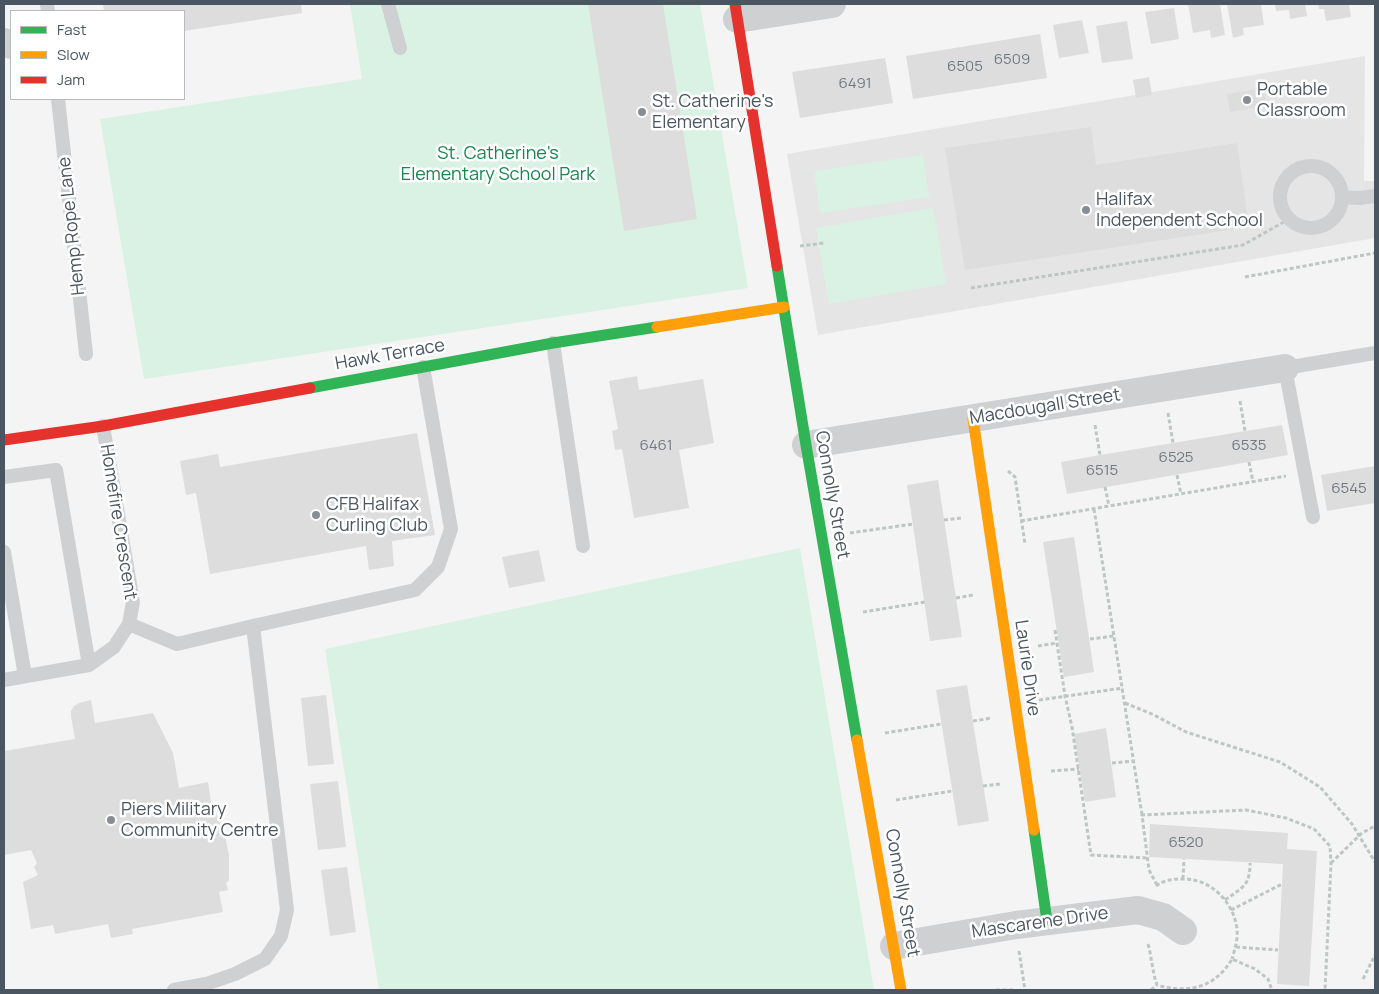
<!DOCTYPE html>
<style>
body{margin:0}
#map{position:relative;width:1379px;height:994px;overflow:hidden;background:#f4f4f4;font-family:Manrope,sans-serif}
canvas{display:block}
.frame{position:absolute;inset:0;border:5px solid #4a5661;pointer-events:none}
.legend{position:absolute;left:10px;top:10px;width:175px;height:90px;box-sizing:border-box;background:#fff;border:1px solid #b7bbc0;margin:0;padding:6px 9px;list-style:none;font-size:15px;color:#4a5661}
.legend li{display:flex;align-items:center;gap:10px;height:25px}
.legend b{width:25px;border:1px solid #b7bbc0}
</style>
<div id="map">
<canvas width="1379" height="994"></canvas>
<div class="frame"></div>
<ul class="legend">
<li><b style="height:6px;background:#30b455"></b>Fast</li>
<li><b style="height:6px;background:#ff9f0a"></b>Slow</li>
<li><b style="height:6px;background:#e5322d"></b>Jam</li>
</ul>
</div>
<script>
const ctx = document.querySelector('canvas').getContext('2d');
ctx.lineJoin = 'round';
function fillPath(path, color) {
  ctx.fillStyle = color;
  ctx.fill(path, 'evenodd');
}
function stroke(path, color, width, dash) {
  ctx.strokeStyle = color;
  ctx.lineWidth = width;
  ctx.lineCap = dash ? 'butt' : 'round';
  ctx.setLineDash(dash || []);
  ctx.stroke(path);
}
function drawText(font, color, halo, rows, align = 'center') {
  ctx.font = font + ' Manrope,sans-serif';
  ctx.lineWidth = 5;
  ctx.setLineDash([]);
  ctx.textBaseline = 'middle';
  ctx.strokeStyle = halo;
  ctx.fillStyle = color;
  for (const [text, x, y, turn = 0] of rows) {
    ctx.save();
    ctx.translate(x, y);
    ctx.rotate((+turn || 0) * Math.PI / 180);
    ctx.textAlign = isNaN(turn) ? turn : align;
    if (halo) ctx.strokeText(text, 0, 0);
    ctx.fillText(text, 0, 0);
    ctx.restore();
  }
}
const education = new Path2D(`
 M 1365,56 L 1364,181 L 1375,181 L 1375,238 L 818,335 L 787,154 Z`);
const green = new Path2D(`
 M 350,4 L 700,4 L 748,288 L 144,379 L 100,119 L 362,79 Z
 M 923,155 L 929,197 L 820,213 L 814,171 Z
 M 933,208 L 946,284 L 829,304 L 816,228 Z
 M 800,548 L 874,990 L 379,990 L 325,649 Z`);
const building = new Path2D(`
 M 103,4 L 301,4 L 302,13 L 184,31 L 184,11 L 104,11 Z
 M 588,4 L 663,4 L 697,219 L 624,231 Z
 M 1188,4 L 1220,4 L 1225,35 L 1211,38 L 1210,30 L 1193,33 Z
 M 1227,4 L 1261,4 L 1264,25 L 1243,28 L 1244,35 L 1233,38 Z
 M 1275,4 L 1305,4 L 1307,16 L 1290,19 L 1289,10 L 1276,11 Z
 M 1318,4 L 1349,4 L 1351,17 L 1326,21 L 1324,9 L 1319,9 Z
 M 1174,8 L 1179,39 L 1151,44 L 1145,12 Z
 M 1082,20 L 1089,53 L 1059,58 L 1053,25 Z
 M 1127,21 L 1133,59 L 1102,63 L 1096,26 Z
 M 1040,34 L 1047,78 L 913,99 L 906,56 Z
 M 885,58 L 893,103 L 800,118 L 792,72 Z
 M 1149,77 L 1152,95 L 1136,98 L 1133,80 Z
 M 1263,88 L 1267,106 L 1230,112 L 1227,94 Z
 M 1091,127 L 1096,165 L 1237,143 L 1249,227 L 965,270 L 945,148 Z
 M 637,376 L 639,390 L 703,379 L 714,443 L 679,450 L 689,508 L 634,518 L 622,449 L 615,450 L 612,431 L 618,429 L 609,381 Z
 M 1282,425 L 1288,455 L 1067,494 L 1061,462 L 1100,455 Z
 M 417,433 L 435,535 L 392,541 L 394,566 L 369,570 L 366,546 L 210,574 L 196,493 L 186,495 L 180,461 L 218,454 L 220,467 Z
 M 1375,466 L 1375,503 L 1327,511 L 1321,475 Z
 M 938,480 L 962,637 L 930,641 L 907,485 Z
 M 1074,537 L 1094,672 L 1064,677 L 1043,542 Z
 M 539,550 L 545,581 L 509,588 L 502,557 Z
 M 967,685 L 989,821 L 958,826 L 936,690 Z
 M 326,695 L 334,764 L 308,766 L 301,698 Z
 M 91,700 L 95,723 L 153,713 L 173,753 L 179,788 L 208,782 L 213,815 L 216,814 L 225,835 L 229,856 L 229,879 L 228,882 L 226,882 L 228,890 L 219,892 L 223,912 L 132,929 L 133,934 L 111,938 L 108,924 L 55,934 L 53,925 L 31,929 L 23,882 L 38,875 L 34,867 L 37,863 L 31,850 L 4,855 L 4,751 L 75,739 L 71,716 L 71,711 L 74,706 L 79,703 Z
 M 1106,728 L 1116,797 L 1085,802 L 1074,734 Z
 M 338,781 L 346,847 L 318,850 L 310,784 Z
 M 1150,824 L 1288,833 L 1287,849 L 1317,851 L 1309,986 L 1277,984 L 1283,864 L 1149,857 Z
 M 347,867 L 356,932 L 330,936 L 321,870 Z`);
const path = new Path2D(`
 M 800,246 L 824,243
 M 1245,277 L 1375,253
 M 971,288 L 1243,245 L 1289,219
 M 1240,401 L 1245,431
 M 1168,413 L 1173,443
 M 1095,425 L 1100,455
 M 1249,462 L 1253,482
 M 1008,471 L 1015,477 L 1025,544
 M 1177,475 L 1181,494
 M 1105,487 L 1109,506
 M 1094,509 L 1142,815
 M 944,520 L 961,518
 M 1021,521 L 1286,476
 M 850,533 L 913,524
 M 956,598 L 973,595
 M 863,612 L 925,602
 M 1055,630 L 1065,696 L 1072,727 L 1091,855 L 1147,858
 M 1090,639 L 1114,636
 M 1038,646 L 1057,643
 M 1039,700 L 1123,688
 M 1125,703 L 1154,715 L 1186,732 L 1280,762 L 1320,787 L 1352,824 L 1375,862
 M 973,721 L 992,718
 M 885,733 L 941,724
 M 1112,763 L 1133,761
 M 1051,771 L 1079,769
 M 983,786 L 1000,784
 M 896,800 L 952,791
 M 1331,863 L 1362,833 L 1375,826
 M 1183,879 L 1184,859
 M 1157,885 L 1149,870 L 1142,815 L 1246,810 L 1286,818 L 1314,829 L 1330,846 L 1331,864 L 1325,990
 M 1156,886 C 1165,879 1175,879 1186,879 C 1212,880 1234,903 1237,929 C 1238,939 1235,949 1232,959
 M 1225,900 C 1243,887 1250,886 1250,863
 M 1231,910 L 1282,884
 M 1148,944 C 1152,958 1152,971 1157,985 C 1188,994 1215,988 1232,959 L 1255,969 L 1268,979 L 1272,990
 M 1236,947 L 1278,950
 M 1019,951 L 1025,990
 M 1363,979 L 1375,955
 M 996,990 L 1015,990
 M 1151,990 L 1157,985`);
const lane = new Path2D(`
 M 47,4 L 48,11
 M 388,4 L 400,48
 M 58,99 L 86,354
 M1280 197a31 31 0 1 1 62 0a31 31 0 1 1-62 0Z
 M 1342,197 L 1359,198 L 1375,196
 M 553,343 L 583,546
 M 4,477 L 56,470 L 89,665
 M 1313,517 L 1285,368 L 1375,353
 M 4,552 L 25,676
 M 129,624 L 177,644 L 253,626 L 415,590 L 438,567 L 451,529 L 423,367
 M 4,680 L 89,665 L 114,647 L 129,624 L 133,602 L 103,426
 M 174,990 L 206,984 L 235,974 L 265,959 L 281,936 L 287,910 L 253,626`);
const street = new Path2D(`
 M 737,19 L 832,4
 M 4,42 L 11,45
 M 806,445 L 1285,368
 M 894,946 L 1016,925 L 1138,910 L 1163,917 L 1183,931`);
const fast = new Path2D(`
 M 777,266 L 806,445 L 857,740
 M 310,388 L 553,343 L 657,327
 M 1034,830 L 1047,921`);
const slow = new Path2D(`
 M 657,327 L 784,307
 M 973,419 L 1034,830
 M 857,740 L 901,990`);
const jam = new Path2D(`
 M 735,4 L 777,266
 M 4,440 L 103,426 L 310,388`);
const markers = [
 [1247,100,5,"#868d94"],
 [642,112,5,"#868d94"],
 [1086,210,5,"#868d94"],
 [316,515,5,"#868d94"],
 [111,820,5,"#868d94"]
];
const numberNames = [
 ["6509",1012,60],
 ["6505",965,67],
 ["6491",855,84],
 ["6461",656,446],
 ["6535",1249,446],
 ["6525",1176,458],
 ["6515",1102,471],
 ["6545",1349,489],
 ["6520",1186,843]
];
const poiNames = [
 ["Portable",1257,90],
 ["Classroom",1257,111],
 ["St. Catherine's",652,102],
 ["Elementary",652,123],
 ["Halifax",1096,200],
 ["Independent School",1096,221],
 ["CFB Halifax",326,505],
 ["Curling Club",326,526],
 ["Piers Military",121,810],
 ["Community Centre",121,831]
];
const parkNames = [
 ["St. Catherine's",498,154],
 ["Elementary School Park",498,175]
];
const streetNames = [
 ["Hemp Rope Lane",72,226,-96],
 ["Hawk Terrace",390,355,-10],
 ["Macdougall Street",1045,407,-9],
 ["Connolly Street",832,495,80],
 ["Homefire Crescent",118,522,81],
 ["Laurie Drive",1027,668,82],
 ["Connolly Street",902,893,80],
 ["Mascarene Drive",1040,923,-8]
];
fillPath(education, '#e6e5e6');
fillPath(green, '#d9f2e3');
fillPath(building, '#ddddde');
stroke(path, '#bcc7c4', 3, [4, 2.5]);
stroke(lane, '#ced0d2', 14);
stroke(street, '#ced0d2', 28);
stroke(fast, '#30b455', 11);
stroke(slow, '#ff9f0a', 11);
stroke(jam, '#e5322d', 11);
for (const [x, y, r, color] of markers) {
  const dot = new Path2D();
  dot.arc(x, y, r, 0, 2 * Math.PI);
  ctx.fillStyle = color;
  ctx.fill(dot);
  stroke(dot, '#fff', 2);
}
drawText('15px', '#707881', null, numberNames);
drawText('18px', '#4a5661', '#fff', poiNames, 'left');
drawText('18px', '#17864f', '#fff', parkNames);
drawText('18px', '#4a5661', '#fff', streetNames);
</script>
